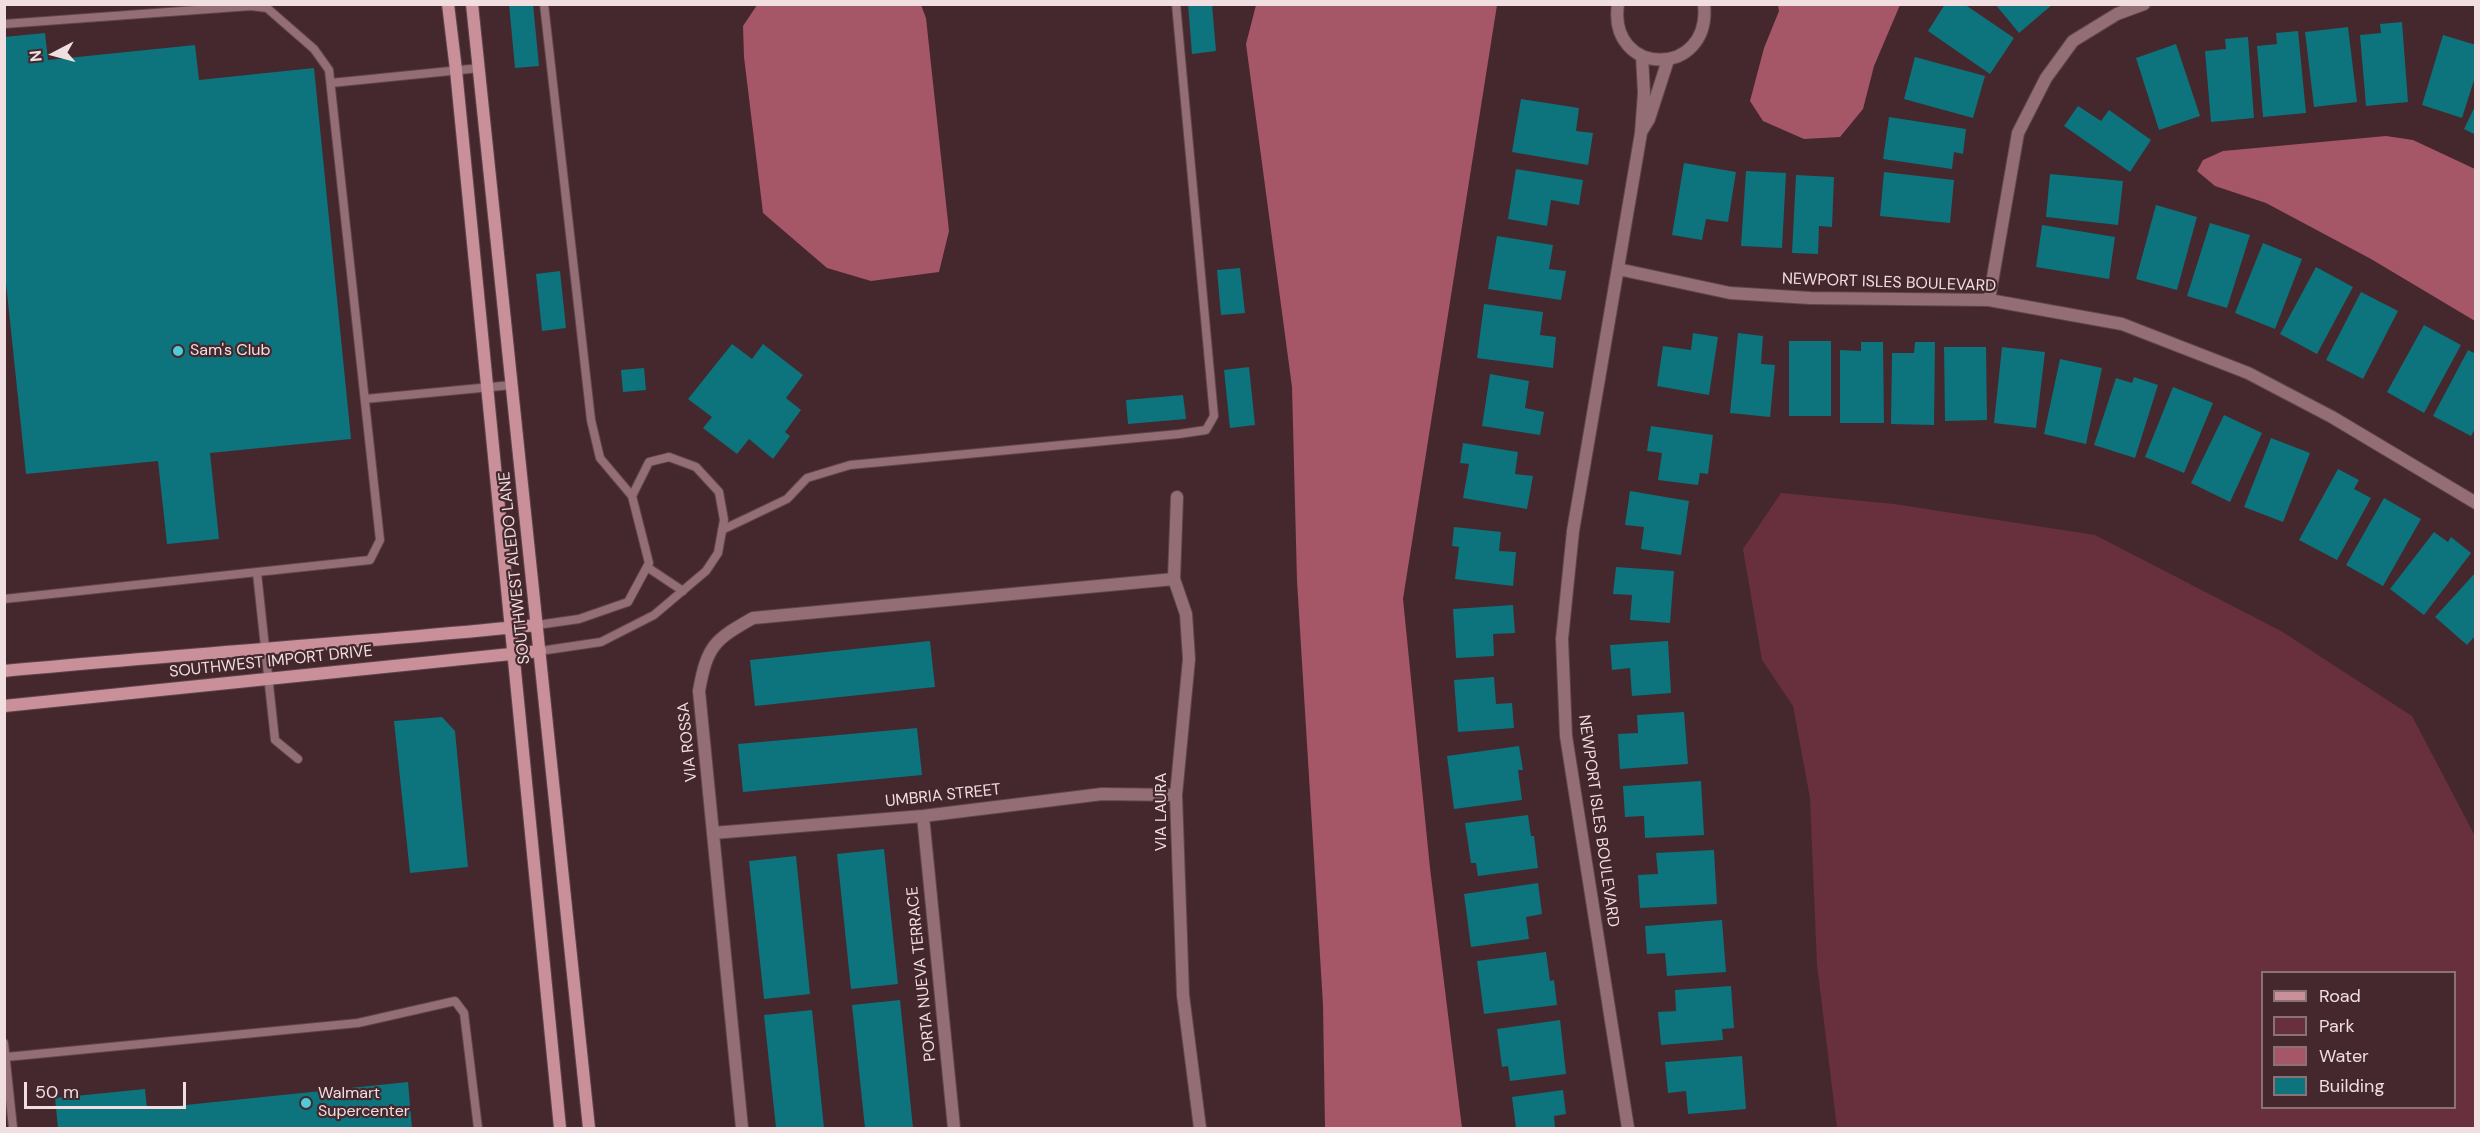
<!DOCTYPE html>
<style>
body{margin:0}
#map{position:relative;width:2480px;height:1133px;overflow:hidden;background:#44282d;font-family:"DM Sans",sans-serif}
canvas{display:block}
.frame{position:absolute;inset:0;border:6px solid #f0dee0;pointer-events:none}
.legend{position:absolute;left:2261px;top:971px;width:195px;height:138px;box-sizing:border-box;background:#44282d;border:2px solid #897175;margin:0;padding:8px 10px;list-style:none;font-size:18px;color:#f0dee0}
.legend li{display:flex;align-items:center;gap:12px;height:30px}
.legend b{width:30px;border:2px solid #897175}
.north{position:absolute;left:24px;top:24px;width:60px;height:60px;-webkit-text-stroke:4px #44282d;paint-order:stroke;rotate:264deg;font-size:16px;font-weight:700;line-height:24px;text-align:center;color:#f0dee0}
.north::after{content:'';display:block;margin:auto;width:21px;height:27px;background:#f0dee0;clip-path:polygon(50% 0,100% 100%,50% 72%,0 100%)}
.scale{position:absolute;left:24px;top:1082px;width:162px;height:27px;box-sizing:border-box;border:3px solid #f0dee0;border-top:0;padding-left:8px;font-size:18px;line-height:21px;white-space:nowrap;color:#f0dee0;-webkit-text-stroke:4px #44282d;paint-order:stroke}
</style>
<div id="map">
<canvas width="2480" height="1133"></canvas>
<div class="frame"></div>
<ul class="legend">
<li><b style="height:8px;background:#ca909a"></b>Road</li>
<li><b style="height:16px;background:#67303c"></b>Park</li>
<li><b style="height:16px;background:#a55667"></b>Water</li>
<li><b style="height:16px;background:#0d737c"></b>Building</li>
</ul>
<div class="north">N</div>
<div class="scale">50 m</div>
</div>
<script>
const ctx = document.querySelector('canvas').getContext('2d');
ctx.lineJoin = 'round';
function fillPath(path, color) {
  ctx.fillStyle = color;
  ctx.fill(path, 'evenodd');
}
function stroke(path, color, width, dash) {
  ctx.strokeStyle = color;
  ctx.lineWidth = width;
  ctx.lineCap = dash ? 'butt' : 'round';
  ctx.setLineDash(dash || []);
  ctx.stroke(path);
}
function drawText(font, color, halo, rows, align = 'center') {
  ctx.font = font + ' "DM Sans",sans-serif';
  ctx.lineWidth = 4.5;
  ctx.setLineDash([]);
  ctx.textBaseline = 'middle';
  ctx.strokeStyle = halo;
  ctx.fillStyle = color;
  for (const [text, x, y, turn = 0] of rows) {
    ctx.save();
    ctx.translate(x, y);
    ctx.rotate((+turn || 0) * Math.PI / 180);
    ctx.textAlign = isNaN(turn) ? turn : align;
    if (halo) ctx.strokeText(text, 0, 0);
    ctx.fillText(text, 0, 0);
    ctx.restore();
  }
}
const green = new Path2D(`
 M 1781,493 L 1894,504 L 2095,535 L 2281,631 L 2412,716 L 2475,836 L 2475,1128 L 1837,1128 L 1817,965 L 1810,798 L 1793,706 L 1762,660 L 1743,549 ZM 2262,972 L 2454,972 L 2454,1108 L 2262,1108 Z`);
const water = new Path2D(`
 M 757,5 L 921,5 L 926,18 L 949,231 L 939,272 L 871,281 L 827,268 L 763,213 L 744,57 L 743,26 Z
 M 1256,5 L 1497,5 L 1403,599 L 1430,868 L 1462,1128 L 1325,1128 L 1323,1005 L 1297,581 L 1292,387 L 1246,44 Z
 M 1778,5 L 1900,5 L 1874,66 L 1863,109 L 1840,137 L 1804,139 L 1763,121 L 1750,101 L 1764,48 L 1779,11 Z
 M 2386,136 L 2413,140 L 2475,169 L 2475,321 L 2371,259 L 2266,203 L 2215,186 L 2197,171 L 2203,160 L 2223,151 Z`);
const building = new Path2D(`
 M 509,4 L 533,4 L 539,66 L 515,68 Z
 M 1188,4 L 1212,4 L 1216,51 L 1192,54 Z
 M 1945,4 L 1964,4 L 2014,38 L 1990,74 L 1928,31 Z
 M 1995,4 L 2053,4 L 2019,33 Z
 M 2402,22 L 2408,102 L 2366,106 L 2360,35 L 2381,33 L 2380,24 Z
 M 2348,27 L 2357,102 L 2314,107 L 2305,32 Z
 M 2298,31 L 2306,113 L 2263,117 L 2257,46 L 2277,44 L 2276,33 Z
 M 45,33 L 48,60 L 195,45 L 199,80 L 314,68 L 351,439 L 210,453 L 219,539 L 167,544 L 158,461 L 26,474 L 4,264 L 4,37 Z
 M 2443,35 L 2476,45 L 2476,74 L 2462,118 L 2422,105 Z
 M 2248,37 L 2254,118 L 2211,122 L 2205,51 L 2226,49 L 2225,39 Z
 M 2176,44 L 2200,116 L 2159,130 L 2136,58 Z
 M 1915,57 L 1985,76 L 1973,118 L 1904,99 Z
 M 1521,99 L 1579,108 L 1576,131 L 1593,133 L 1588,165 L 1512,152 Z
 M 2476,104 L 2476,135 L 2464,129 Z
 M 2078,106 L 2101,121 L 2109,110 L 2151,140 L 2130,172 L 2064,126 Z
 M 1889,117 L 1966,129 L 1963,154 L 1954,152 L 1952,169 L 1883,159 Z
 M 1684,163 L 1736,172 L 1728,222 L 1706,219 L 1702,240 L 1672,235 Z
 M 1516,169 L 1583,180 L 1579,205 L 1551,200 L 1547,226 L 1508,219 Z
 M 1746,171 L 1786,173 L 1782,248 L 1741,246 Z
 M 1884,172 L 1954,180 L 1950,223 L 1880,216 Z
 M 2050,174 L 2123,181 L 2118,225 L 2046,217 Z
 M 1796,175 L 1834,177 L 1832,227 L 1819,226 L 1818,254 L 1792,253 Z
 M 2156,205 L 2197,217 L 2177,290 L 2136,279 Z
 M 2210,223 L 2250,235 L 2227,308 L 2187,296 Z
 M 2042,225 L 2115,237 L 2109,279 L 2036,267 Z
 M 1497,236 L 1553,245 L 1549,269 L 1566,271 L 1561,300 L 1488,289 Z
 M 2263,243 L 2302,259 L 2275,329 L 2235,313 Z
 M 2316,267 L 2353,287 L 2317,354 L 2280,334 Z
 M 1240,268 L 1245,313 L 1221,315 L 1217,270 Z
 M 560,271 L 566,328 L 542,331 L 536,274 Z
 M 2361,292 L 2398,311 L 2363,379 L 2326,360 Z
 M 1484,304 L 1543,312 L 1540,335 L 1556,337 L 1553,368 L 1477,358 Z
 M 2424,325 L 2461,345 L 2424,413 L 2387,392 Z
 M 1693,333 L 1718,337 L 1709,395 L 1657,386 L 1663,346 L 1691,350 Z
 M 1738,333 L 1763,336 L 1761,364 L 1775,365 L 1770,417 L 1730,413 Z
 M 1789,341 L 1831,341 L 1831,416 L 1789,416 Z
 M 1861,342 L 1883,342 L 1884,423 L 1840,423 L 1840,350 L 1861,351 Z
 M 1915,342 L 1935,342 L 1934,425 L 1891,424 L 1892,353 L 1914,353 Z
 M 732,344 L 752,359 L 763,344 L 803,375 L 786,398 L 801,410 L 785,432 L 790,436 L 773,459 L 749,439 L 737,454 L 703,428 L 712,417 L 688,399 Z
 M 1944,347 L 1986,347 L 1987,420 L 1945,421 Z
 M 2002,347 L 2045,352 L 2036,428 L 1994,423 Z
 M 2468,350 L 2476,354 L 2476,427 L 2471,436 L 2433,416 Z
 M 2060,359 L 2102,368 L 2086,444 L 2044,434 Z
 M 1249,367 L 1255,425 L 1230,428 L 1224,370 Z
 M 644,368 L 646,390 L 623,392 L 621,370 Z
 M 1490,374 L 1529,381 L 1525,408 L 1544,412 L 1540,435 L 1482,426 Z
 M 2134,377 L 2158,385 L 2135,458 L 2094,445 L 2116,378 L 2132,383 Z
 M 2173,387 L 2213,403 L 2184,473 L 2145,457 Z
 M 1183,395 L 1186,419 L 1128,424 L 1126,400 Z
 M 2224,415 L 2262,433 L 2230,502 L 2191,483 Z
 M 1651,426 L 1713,435 L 1708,474 L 1700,473 L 1698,485 L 1658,480 L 1662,453 L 1647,451 Z
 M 2271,438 L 2310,453 L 2283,522 L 2244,507 Z
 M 1463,443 L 1518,452 L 1515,474 L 1533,476 L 1527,509 L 1463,498 L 1469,464 L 1460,463 Z
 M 2338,469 L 2359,480 L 2354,489 L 2371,498 L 2337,560 L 2299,540 Z
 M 1630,491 L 1689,501 L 1681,555 L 1641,549 L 1644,527 L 1625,525 Z
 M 2384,498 L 2421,519 L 2383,586 L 2346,565 Z
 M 1454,527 L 1501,532 L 1499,551 L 1516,552 L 1513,586 L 1455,579 L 1459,547 L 1452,546 Z
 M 2434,532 L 2448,542 L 2451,537 L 2471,553 L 2424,615 L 2390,589 Z
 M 1616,567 L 1674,571 L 1670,623 L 1630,620 L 1632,595 L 1613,594 Z
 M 2476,572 L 2476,635 L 2467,645 L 2435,617 Z
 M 1513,605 L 1515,633 L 1493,634 L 1494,656 L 1456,658 L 1453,609 Z
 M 930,641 L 935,687 L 755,706 L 750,660 Z
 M 1668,641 L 1671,693 L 1632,696 L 1630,668 L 1612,670 L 1610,645 Z
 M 1494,677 L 1496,704 L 1512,703 L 1514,728 L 1458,732 L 1454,680 Z
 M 1684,712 L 1688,764 L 1620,769 L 1618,734 L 1638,733 L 1637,715 Z
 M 442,717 L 455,731 L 468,867 L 410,873 L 394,721 Z
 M 917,728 L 922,775 L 743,792 L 738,744 Z
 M 1519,746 L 1523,770 L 1518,770 L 1522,800 L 1454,809 L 1447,756 Z
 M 1701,781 L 1704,835 L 1645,838 L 1644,816 L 1625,817 L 1623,786 Z
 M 1528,815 L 1531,836 L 1534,836 L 1538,868 L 1478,876 L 1476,863 L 1471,863 L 1465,823 Z
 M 884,849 L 898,984 L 851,989 L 837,854 Z
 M 1714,850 L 1717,904 L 1640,908 L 1638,875 L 1658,874 L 1656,853 Z
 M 796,856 L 810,994 L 764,999 L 749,861 Z
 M 1538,883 L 1542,914 L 1526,917 L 1529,939 L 1471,947 L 1464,894 Z
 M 1722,920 L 1726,972 L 1667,976 L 1665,953 L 1647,954 L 1645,926 Z
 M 1546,952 L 1550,981 L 1554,980 L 1557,1005 L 1484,1014 L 1477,961 Z
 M 1731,986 L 1734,1028 L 1722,1029 L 1723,1040 L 1661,1045 L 1658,1012 L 1676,1011 L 1675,990 Z
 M 900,1000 L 913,1128 L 865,1128 L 852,1005 Z
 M 812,1010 L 824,1128 L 776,1128 L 764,1015 Z
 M 1560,1020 L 1566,1074 L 1510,1081 L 1508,1066 L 1502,1067 L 1497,1029 Z
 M 1742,1056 L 1746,1109 L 1688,1114 L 1686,1091 L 1668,1093 L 1665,1062 Z
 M 408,1082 L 412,1128 L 58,1128 L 55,1098 L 145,1089 L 147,1109 Z
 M 1563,1090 L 1566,1114 L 1554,1116 L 1555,1128 L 1516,1128 L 1512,1097 Z`);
const lane = new Path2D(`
 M 544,4 L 591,420 L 600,458 L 632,496
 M 4,24 L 251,6 L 267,8 L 314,49 L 329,70 L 380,540 L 370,560 L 4,599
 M 331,83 L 480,68
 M 365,399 L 512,385
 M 722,530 L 787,499 L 807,478 L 850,465 L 1179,434 L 1206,430 L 1214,416 L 1176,4
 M 647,567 L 683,591
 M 257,573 L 275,740 L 298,759
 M 537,625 L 579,619 L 628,602 L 649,563 L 632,496 L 649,462 L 669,457 L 696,467 L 719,492 L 724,520 L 718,553 L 706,571 L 654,615 L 601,642 L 540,651
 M 4,1043 L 13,1128
 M 6,1057 L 358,1023 L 455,1001 L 464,1013 L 478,1128`);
const street = new Path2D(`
 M 1618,4 C 1607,77 1712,79 1704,4
 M 1641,132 L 1649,119 L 1668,60
 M 1618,269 L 1730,293 L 1810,298 L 1989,300 L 2122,324 L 2248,373 L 2332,417 L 2476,503
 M 1989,300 L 2018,133 L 2046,78 L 2073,41 L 2117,14 L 2144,4
 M 1177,497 L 1174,579 L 1186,614 L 1189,659 L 1176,795 L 1183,995 L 1200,1128
 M 923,816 L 954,1128
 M 713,833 L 923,816 L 1102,794 L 1176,795
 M 742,1128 L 699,691 C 707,646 714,640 753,618 L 1174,579
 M 1628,1128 L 1566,736 L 1562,639 L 1573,531 L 1641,133 L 1644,93 L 1642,56`);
const secondary = new Path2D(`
 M 448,4 L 456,70 L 560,1128
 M 472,4 L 589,1128
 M 4,671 C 182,654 360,643 537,625
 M 4,706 L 540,651`);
const markers = [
 [178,351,6,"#52cbd8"],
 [306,1103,6,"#52cbd8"]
];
const streetNames = [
 ["NEWPORT ISLES BOULEVARD",1889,283,2],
 ["SOUTHWEST ALEDO LANE",515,568,-96],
 ["SOUTHWEST IMPORT DRIVE",271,662,-6],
 ["VIA ROSSA",688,742,-96],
 ["UMBRIA STREET",943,796,-6],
 ["VIA LAURA",1162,812,-90],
 ["NEWPORT ISLES BOULEVARD",1598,821,82],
 ["PORTA NUEVA TERRACE",922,974,-96]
];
const poiNames = [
 ["Sam's Club",190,351],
 ["Walmart",318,1094],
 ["Supercenter",318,1112]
];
fillPath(green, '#67303c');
fillPath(water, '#a55667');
fillPath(building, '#0d737c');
stroke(lane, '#60454a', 10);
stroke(street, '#60454a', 14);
stroke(secondary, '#60454a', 14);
stroke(lane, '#936e74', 8);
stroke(street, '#936e74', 12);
stroke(secondary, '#ca909a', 12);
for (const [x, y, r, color] of markers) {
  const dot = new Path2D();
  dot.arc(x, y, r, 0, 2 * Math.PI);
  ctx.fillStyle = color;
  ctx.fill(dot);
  stroke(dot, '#44282d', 2);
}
drawText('16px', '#f0dee0', '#44282d', streetNames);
drawText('16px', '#f0dee0', '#44282d', poiNames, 'left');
</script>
